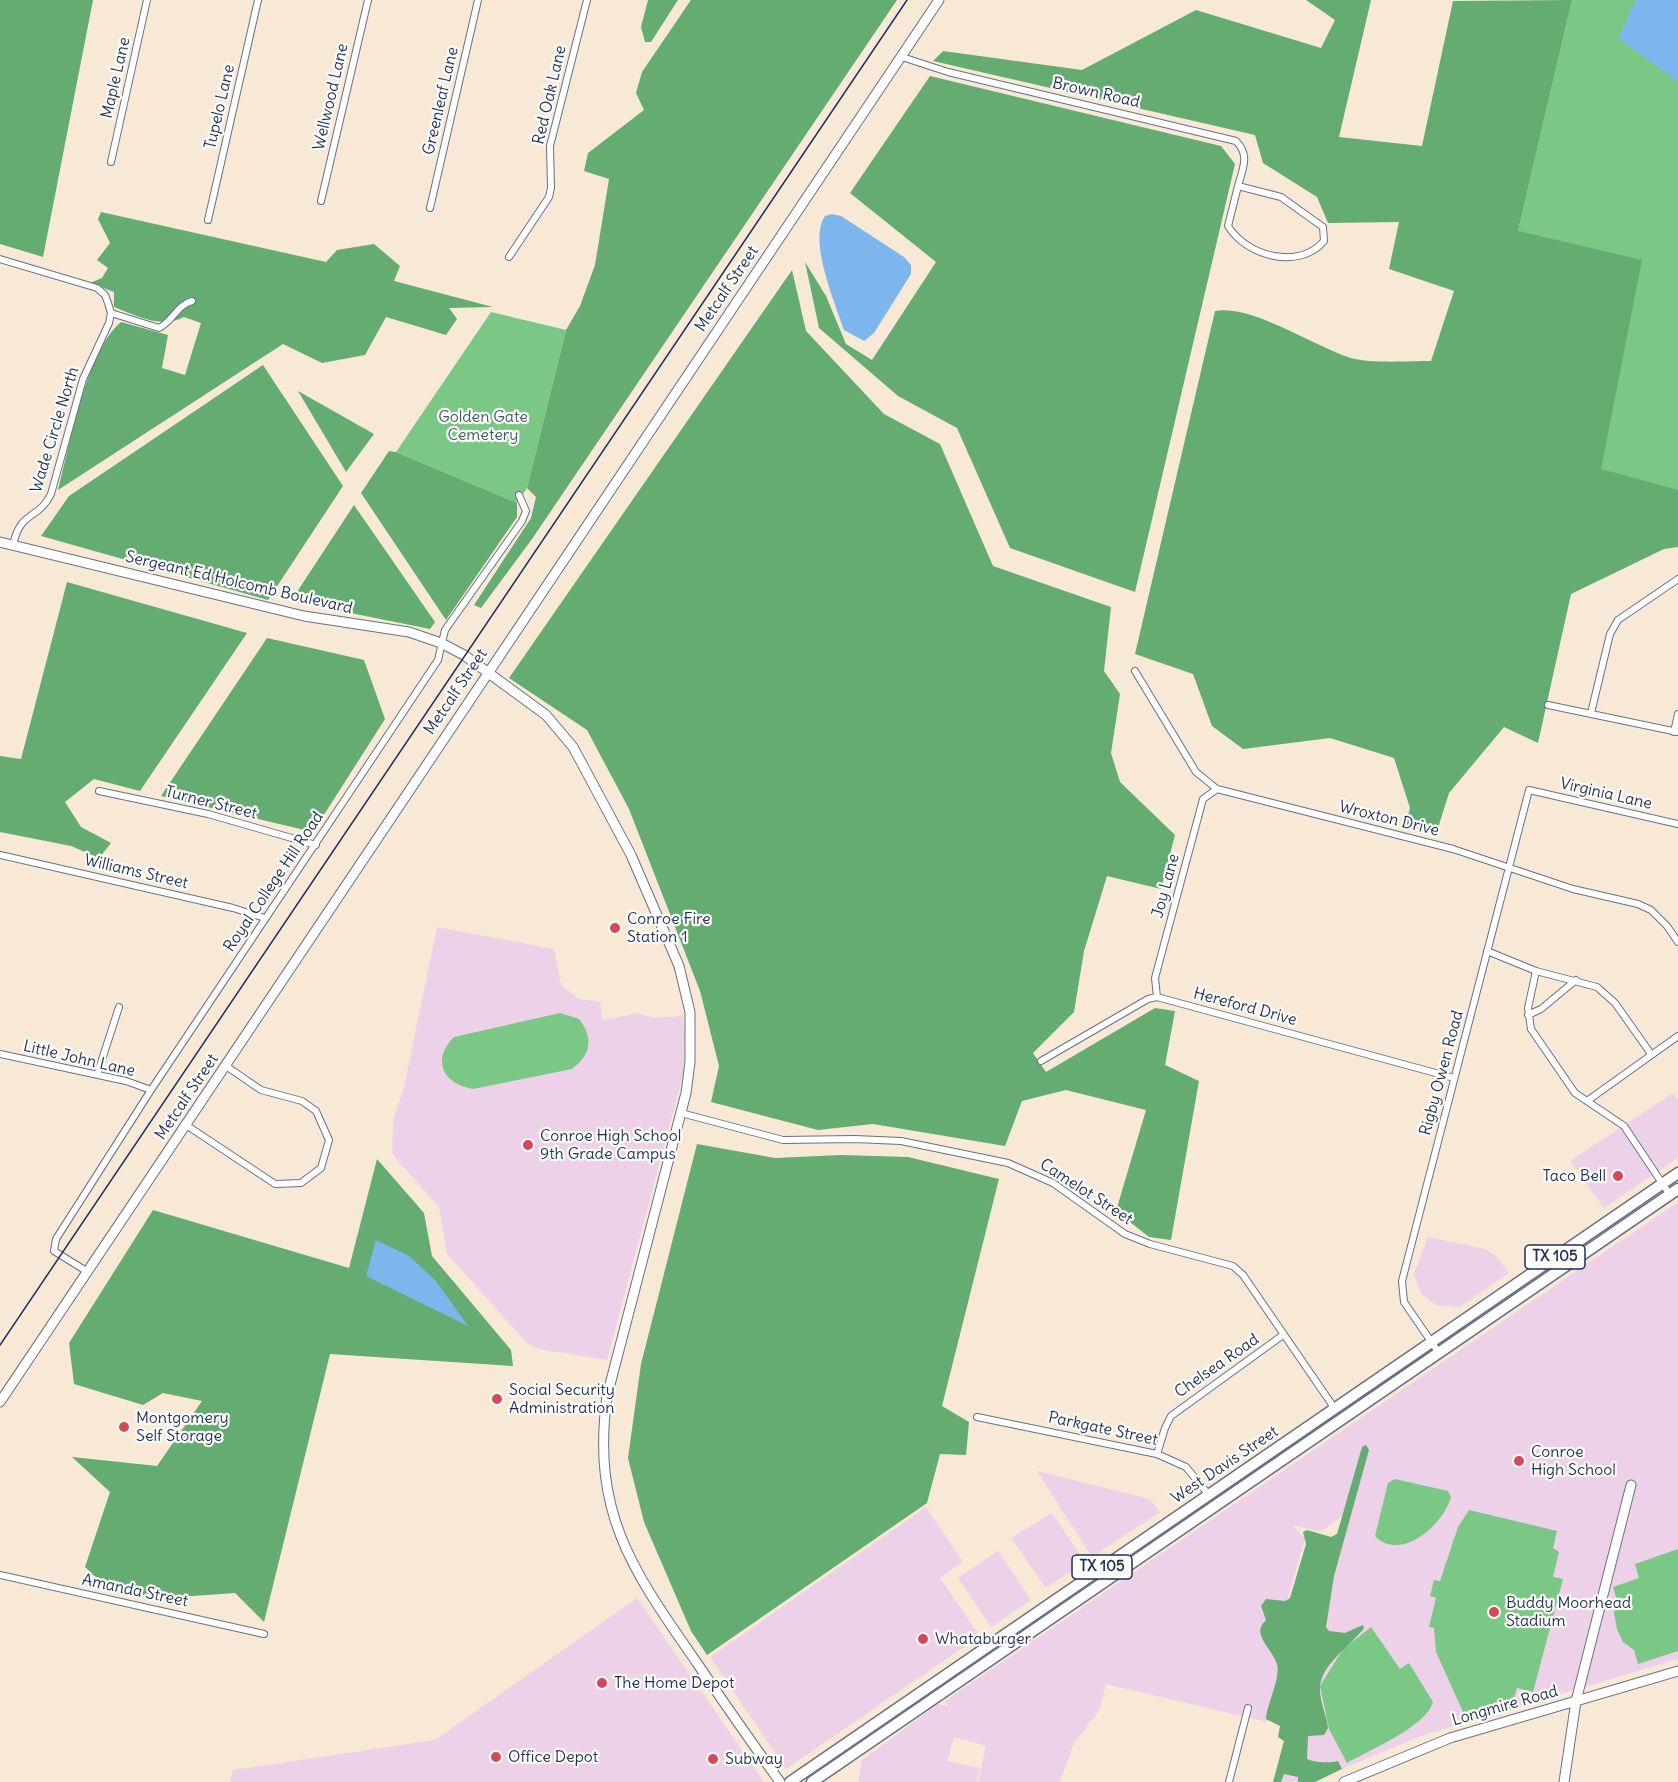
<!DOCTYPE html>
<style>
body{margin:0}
canvas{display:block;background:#f7e9d5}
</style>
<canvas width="1678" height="1782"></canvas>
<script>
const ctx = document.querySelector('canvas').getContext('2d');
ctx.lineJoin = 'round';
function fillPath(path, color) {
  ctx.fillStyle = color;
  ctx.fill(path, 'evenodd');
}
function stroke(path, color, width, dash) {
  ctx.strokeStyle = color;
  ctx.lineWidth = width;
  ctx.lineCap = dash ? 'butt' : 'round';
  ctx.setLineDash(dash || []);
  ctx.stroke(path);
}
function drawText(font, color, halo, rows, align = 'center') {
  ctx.font = font + ' Delius,sans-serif';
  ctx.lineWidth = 4.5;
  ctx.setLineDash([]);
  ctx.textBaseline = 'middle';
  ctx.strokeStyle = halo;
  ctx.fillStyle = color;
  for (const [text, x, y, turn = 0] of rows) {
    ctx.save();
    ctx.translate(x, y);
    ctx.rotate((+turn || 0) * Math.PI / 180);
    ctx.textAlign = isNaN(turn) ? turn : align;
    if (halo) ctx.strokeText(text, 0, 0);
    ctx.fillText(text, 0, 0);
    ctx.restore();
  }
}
const built = new Path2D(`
 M 437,927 L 554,949 L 561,985 L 579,999 L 600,1002 L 603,1020 L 638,1013 L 653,1018 L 683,1016 L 685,1040 L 683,1075 L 607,1360 L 539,1349 L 527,1343 L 447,1254 L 439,1207 L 392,1154 L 393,1121 L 404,1087 Z
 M 1673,1093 L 1678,1100 L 1678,1158 L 1604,1208 L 1570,1161 Z
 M 1678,1202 L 1678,1659 L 1421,1736 L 1311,1782 L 1276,1782 L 1346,1513 L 1320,1532 L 1293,1525 L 1305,1539 L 1286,1605 L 1283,1674 L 1267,1722 L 1106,1684 L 1099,1711 L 1074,1743 L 1060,1782 L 978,1782 L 986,1746 L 954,1737 L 947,1761 L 980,1768 L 977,1782 L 858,1782 L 862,1760 L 938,1704 L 949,1706 L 945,1701 Z
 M 1428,1237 L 1485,1249 L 1495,1255 L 1509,1273 L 1460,1307 L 1436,1305 L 1421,1293 L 1414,1274 Z
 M 1037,1471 L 1150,1499 L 1160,1512 L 1092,1557 Z
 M 926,1507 L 963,1562 L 940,1578 L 980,1636 L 786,1769 L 710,1657 Z
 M 1052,1513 L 1085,1562 L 1046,1588 L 1011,1538 Z
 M 998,1551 L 1031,1600 L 991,1627 L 958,1578 Z
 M 637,1598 L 764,1782 L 230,1782 L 233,1770 L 435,1740 Z`);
const green = new Path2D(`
 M 1572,0 L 1678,0 L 1678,525 L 1583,504 L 1518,231 Z
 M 491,312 L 566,330 L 527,488 L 517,503 L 396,452 Z
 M 560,1013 L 579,1019 C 594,1038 591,1055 572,1069 L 473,1089 C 443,1084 431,1060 454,1037 Z
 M 1395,1479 L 1448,1491 L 1451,1497 C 1444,1524 1401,1563 1375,1536 L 1388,1483 Z
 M 1469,1510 L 1557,1531 L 1553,1548 L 1559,1552 L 1553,1577 L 1563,1579 L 1533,1692 L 1517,1688 L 1511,1708 L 1467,1721 L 1436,1652 L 1434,1628 L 1429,1627 L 1436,1598 L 1430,1596 L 1434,1580 L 1440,1581 L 1458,1527 Z
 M 1678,1549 L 1678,1651 L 1638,1664 L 1634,1650 L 1623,1642 L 1617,1629 L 1614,1613 L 1617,1600 L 1613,1587 L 1639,1578 L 1635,1564 Z
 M 1371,1627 L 1400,1669 L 1409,1663 L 1433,1702 C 1427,1726 1368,1751 1347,1763 L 1329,1729 L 1320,1686 L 1343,1649 Z`);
const forest = new Path2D(`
 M 0,0 L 93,0 L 43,257 L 0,244 Z
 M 648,0 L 678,0 L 651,42 L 645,42 L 641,27 Z
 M 691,0 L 897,0 L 532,539 L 481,608 L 474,605 L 531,518 L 536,497 L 527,488 L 566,330 L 580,306 L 595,265 L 609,179 L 584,171 L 588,153 L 644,110 L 636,93 L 642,72 Z
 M 1306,0 L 1371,0 L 1339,137 L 1422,146 L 1453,1 L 1572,0 L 1518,231 L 1642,260 L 1601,469 L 1678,490 L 1678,547 L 1664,549 L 1571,594 L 1538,743 L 1504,727 L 1449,793 L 1437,831 L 1405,827 L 1410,808 L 1394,758 L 1330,738 L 1243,749 L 1212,726 L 1193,674 L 1135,654 L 1215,311 C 1251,304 1312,345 1348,357 C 1365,364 1410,361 1431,361 L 1454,291 L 1389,269 L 1399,222 L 1328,223 L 1317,197 L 1263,163 L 1255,135 L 933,61 L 943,51 L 1082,70 L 1196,10 L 1321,48 L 1335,20 Z
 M 930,76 L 1221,146 L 1235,164 L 1135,592 L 1010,548 L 957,428 L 898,396 L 819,328 L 805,262 L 826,296 L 846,344 L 872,360 L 936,262 L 850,193 Z
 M 101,212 L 326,262 L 337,250 L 374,244 L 400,266 L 394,281 L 493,307 L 449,308 L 457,319 L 446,335 L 386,317 L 365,355 L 322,363 L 283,344 L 58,490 C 70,445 86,351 121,322 L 168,335 L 162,368 L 185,375 L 201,323 L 184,317 C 161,329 137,316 114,307 L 114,292 L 90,283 L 102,278 L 108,268 L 97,260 L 110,243 L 98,219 Z
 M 792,270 L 806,331 L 884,414 L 940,444 L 993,566 L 1111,607 L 1104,671 L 1120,694 L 1111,753 L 1120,782 L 1175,835 L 1161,889 L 1107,876 L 1084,951 L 1074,1012 L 1033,1053 L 1046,1072 L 1155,1008 L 1175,1011 L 1165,1065 L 1199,1081 L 1171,1240 L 1149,1237 L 1116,1211 L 1146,1110 L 1066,1090 L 1022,1101 L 1005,1146 L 873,1124 L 818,1130 L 711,1102 L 719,1066 L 700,991 L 629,809 L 587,730 L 509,678 Z
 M 263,365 L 343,486 L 268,600 L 41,536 L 69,496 Z
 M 298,391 L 374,434 L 346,472 Z
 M 389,451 L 396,452 L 517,503 L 517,517 L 446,620 L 361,493 Z
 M 354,505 L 435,622 L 430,629 L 291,601 Z
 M 67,582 L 247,633 L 140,791 L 94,779 L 65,802 L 81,827 L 111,843 L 99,858 L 71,846 L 0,832 L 0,756 L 21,759 Z
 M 267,638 L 364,660 L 385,719 L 313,832 L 161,796 Z
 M 697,1144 L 775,1158 L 841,1155 L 908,1157 L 999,1179 L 942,1406 L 969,1422 L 966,1455 L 940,1454 L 927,1503 L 707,1655 L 691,1631 L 644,1522 L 628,1458 L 641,1364 Z
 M 377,1159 L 424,1213 L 432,1256 L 511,1350 L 513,1366 L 330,1354 L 264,1622 L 235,1593 L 178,1597 L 112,1593 L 85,1567 L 110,1492 L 72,1457 L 157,1466 L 202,1401 L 163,1393 L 143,1405 L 74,1384 L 69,1343 L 153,1210 L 349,1268 Z
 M 1366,1445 L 1369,1450 L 1334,1576 L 1326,1627 L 1329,1631 L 1345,1633 L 1363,1625 L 1364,1628 C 1351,1646 1319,1665 1320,1690 C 1320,1703 1327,1716 1328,1728 L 1324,1735 L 1308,1736 L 1307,1759 C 1315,1763 1331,1763 1338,1761 L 1342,1769 L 1315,1782 L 1298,1782 L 1298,1777 L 1284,1774 L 1281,1782 L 1273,1782 L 1284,1741 L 1278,1737 L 1280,1726 L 1266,1719 C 1267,1704 1281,1677 1277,1664 C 1272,1648 1250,1634 1266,1620 L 1261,1606 L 1266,1599 L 1285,1601 L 1290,1598 L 1306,1544 L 1303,1532 L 1307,1530 L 1331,1537 L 1337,1534 L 1362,1447 Z`);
const water = new Path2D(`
 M 1636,0 L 1678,0 L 1678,82 L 1618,38 Z
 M 832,214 L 841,216 L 904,257 L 911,265 L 911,274 L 874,333 L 864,341 L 844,330 C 835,302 808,240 825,216 Z
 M 376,1240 L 409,1256 L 436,1281 L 468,1326 L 366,1276 Z`);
const street = new Path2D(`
 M 902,57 L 948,72 L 1236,141 C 1250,155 1243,168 1238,186
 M 111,162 L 147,0
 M 1238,186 L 1281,197 L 1323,227 L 1324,241 C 1300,270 1247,257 1228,226 Z
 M 321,201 L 368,0
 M 430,208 L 478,0
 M 208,220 L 258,0
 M 509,257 L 549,197 L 551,188 L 550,146 L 587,0
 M 0,259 L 97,288 L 105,295 L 108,303 L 111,313 L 109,323 L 83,379 L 51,494 C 38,521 21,509 13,545
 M 111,313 L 159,328 C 173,321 177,305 192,301
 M 1135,671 L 1196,772 L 1217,789 L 1453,849 L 1573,889 L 1638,904 L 1651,910 L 1667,926 L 1678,942
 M 1548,705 L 1678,732
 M 1591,713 L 1610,634 L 1618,620 L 1678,579
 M 1674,732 L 1678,714
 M 99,791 L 208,814 L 316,845
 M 0,855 L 233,908 L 265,918
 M 1487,951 L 1536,971 L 1597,987 L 1615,1003 L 1651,1054
 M 1536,971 L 1528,1008 L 1531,1029 L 1575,1093 L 1624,1126 L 1670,1195
 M 1157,997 L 1155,978 L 1203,799 L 1217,789
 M 1528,1015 L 1541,1009 L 1576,980
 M 0,1054 L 126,1081 L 151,1090
 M 1041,1061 L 1148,999 L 1157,997 L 1454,1078
 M 97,1075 L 119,1007
 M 1587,1101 L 1678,1036
 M 681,1113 L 783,1140 L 855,1139 L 901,1141 L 1008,1163 L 1053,1183 L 1125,1234 L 1150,1244 L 1233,1266 L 1243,1275 L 1335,1409
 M 186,1125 L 275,1184 L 301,1183 L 321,1168 L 329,1140 L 316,1111 L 302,1101 L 261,1090 L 226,1066
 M 88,1272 L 54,1251 L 56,1239 L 151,1090 L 438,660 L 445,630 L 522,521 L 526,511 L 519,495
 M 1439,1353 L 1404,1302 L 1402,1281 L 1529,790 L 1678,824
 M 977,1417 L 1157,1454 L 1186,1467 L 1208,1494
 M 1157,1454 L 1165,1428 L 1171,1416 L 1283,1335
 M 0,1575 L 264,1634
 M 1229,1782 L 1248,1708`);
const secondary = new Path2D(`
 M 0,542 L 304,616 L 409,632 L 441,643 L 464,655 L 546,715 L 573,747 L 631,855 L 679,966 L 690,1012 L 690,1062 L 686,1093 L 607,1396 C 591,1514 633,1571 697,1663 C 724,1703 752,1743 780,1782
 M 0,1402 L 939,0
 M 1344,1782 L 1450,1738 L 1678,1671
 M 1564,1782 L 1576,1701 L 1631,1485`);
const primary = new Path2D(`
 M 790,1782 L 1678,1173
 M 812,1782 L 1678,1189`);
const rail = new Path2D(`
 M 0,1345 L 907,0`);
const markers = [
 [615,928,6,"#d1495b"],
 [528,1145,6,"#d1495b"],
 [1618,1176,6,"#d1495b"],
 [497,1399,6,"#d1495b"],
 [124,1427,6,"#d1495b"],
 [1519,1461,6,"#d1495b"],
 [1494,1612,6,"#d1495b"],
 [923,1639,6,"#d1495b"],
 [602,1683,6,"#d1495b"],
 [496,1757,6,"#d1495b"],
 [713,1759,6,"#d1495b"]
];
const shields = [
 [1555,1257,60],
 [1102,1567,60]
];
const shieldNames = [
 ["TX 105",1555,1257],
 ["TX 105",1102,1567]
];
const streetNames = [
 ["Maple Lane",116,78,-77],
 ["Brown Road",1096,93,13],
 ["Red Oak Lane",550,95,-77],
 ["Wellwood Lane",331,97,-77],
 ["Greenleaf Lane",441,101,-77],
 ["Tupelo Lane",220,107,-77],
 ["Metcalf Street",727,289,-56],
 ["Wade Circle North",55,430,-73],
 ["Sergeant Ed Holcomb Boulevard",239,583,13],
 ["Metcalf Street",456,692,-56],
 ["Virginia Lane",1606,794,13],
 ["Turner Street",211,803,14],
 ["Wroxton Drive",1389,819,14],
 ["Williams Street",136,872,13],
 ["Royal College Hill Road",274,882,-56],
 ["Joy Lane",1166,886,-75],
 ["Hereford Drive",1245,1007,15],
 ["Little John Lane",79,1059,13],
 ["Rigby Owen Road",1442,1073,-75],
 ["Metcalf Street",187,1097,-56],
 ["Camelot Street",1086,1192,33],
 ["Chelsea Road",1217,1366,-35],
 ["Parkgate Street",1103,1429,12],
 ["West Davis Street",1225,1465,-34],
 ["Amanda Street",135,1591,12],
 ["Longmire Road",1505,1706,-16]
];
const parkNames = [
 ["Golden Gate",483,417],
 ["Cemetery",483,435]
];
const poiNames = [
 ["Conroe Fire",627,919],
 ["Station 1",627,937],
 ["Conroe High School",540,1136],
 ["9th Grade Campus",540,1154],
 ["Taco Bell",1606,1176,"right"],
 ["Social Security",509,1390],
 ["Administration",509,1408],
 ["Montgomery",136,1418],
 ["Self Storage",136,1436],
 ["Conroe",1531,1452],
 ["High School",1531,1470],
 ["Buddy Moorhead",1506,1603],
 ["Stadium",1506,1621],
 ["Whataburger",935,1639],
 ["The Home Depot",614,1683],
 ["Office Depot",508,1757],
 ["Subway",725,1759]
];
fillPath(built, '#edd1e9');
fillPath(green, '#7bc785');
fillPath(forest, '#64ac72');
fillPath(water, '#7db5ed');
stroke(street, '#687088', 8);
stroke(secondary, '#687088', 11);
stroke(primary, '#687088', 13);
stroke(street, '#fff', 6);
stroke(secondary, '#fff', 9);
stroke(primary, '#fff', 10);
stroke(rail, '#1b2f5e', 1.5);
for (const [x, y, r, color] of markers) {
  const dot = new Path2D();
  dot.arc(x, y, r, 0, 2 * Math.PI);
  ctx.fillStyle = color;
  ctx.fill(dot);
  stroke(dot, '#fdfcf7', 2);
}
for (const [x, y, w] of shields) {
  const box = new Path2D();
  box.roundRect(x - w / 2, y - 12, w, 24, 4.5);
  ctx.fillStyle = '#fdfcf7';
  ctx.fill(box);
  stroke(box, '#1b2f5e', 1.5);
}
drawText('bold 15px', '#1b2f5e', null, shieldNames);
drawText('16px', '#1b2f5e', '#fdfcf7', streetNames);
drawText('16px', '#385d6a', '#fdfcf7', parkNames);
drawText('16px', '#1b2f5e', '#fdfcf7', poiNames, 'left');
</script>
